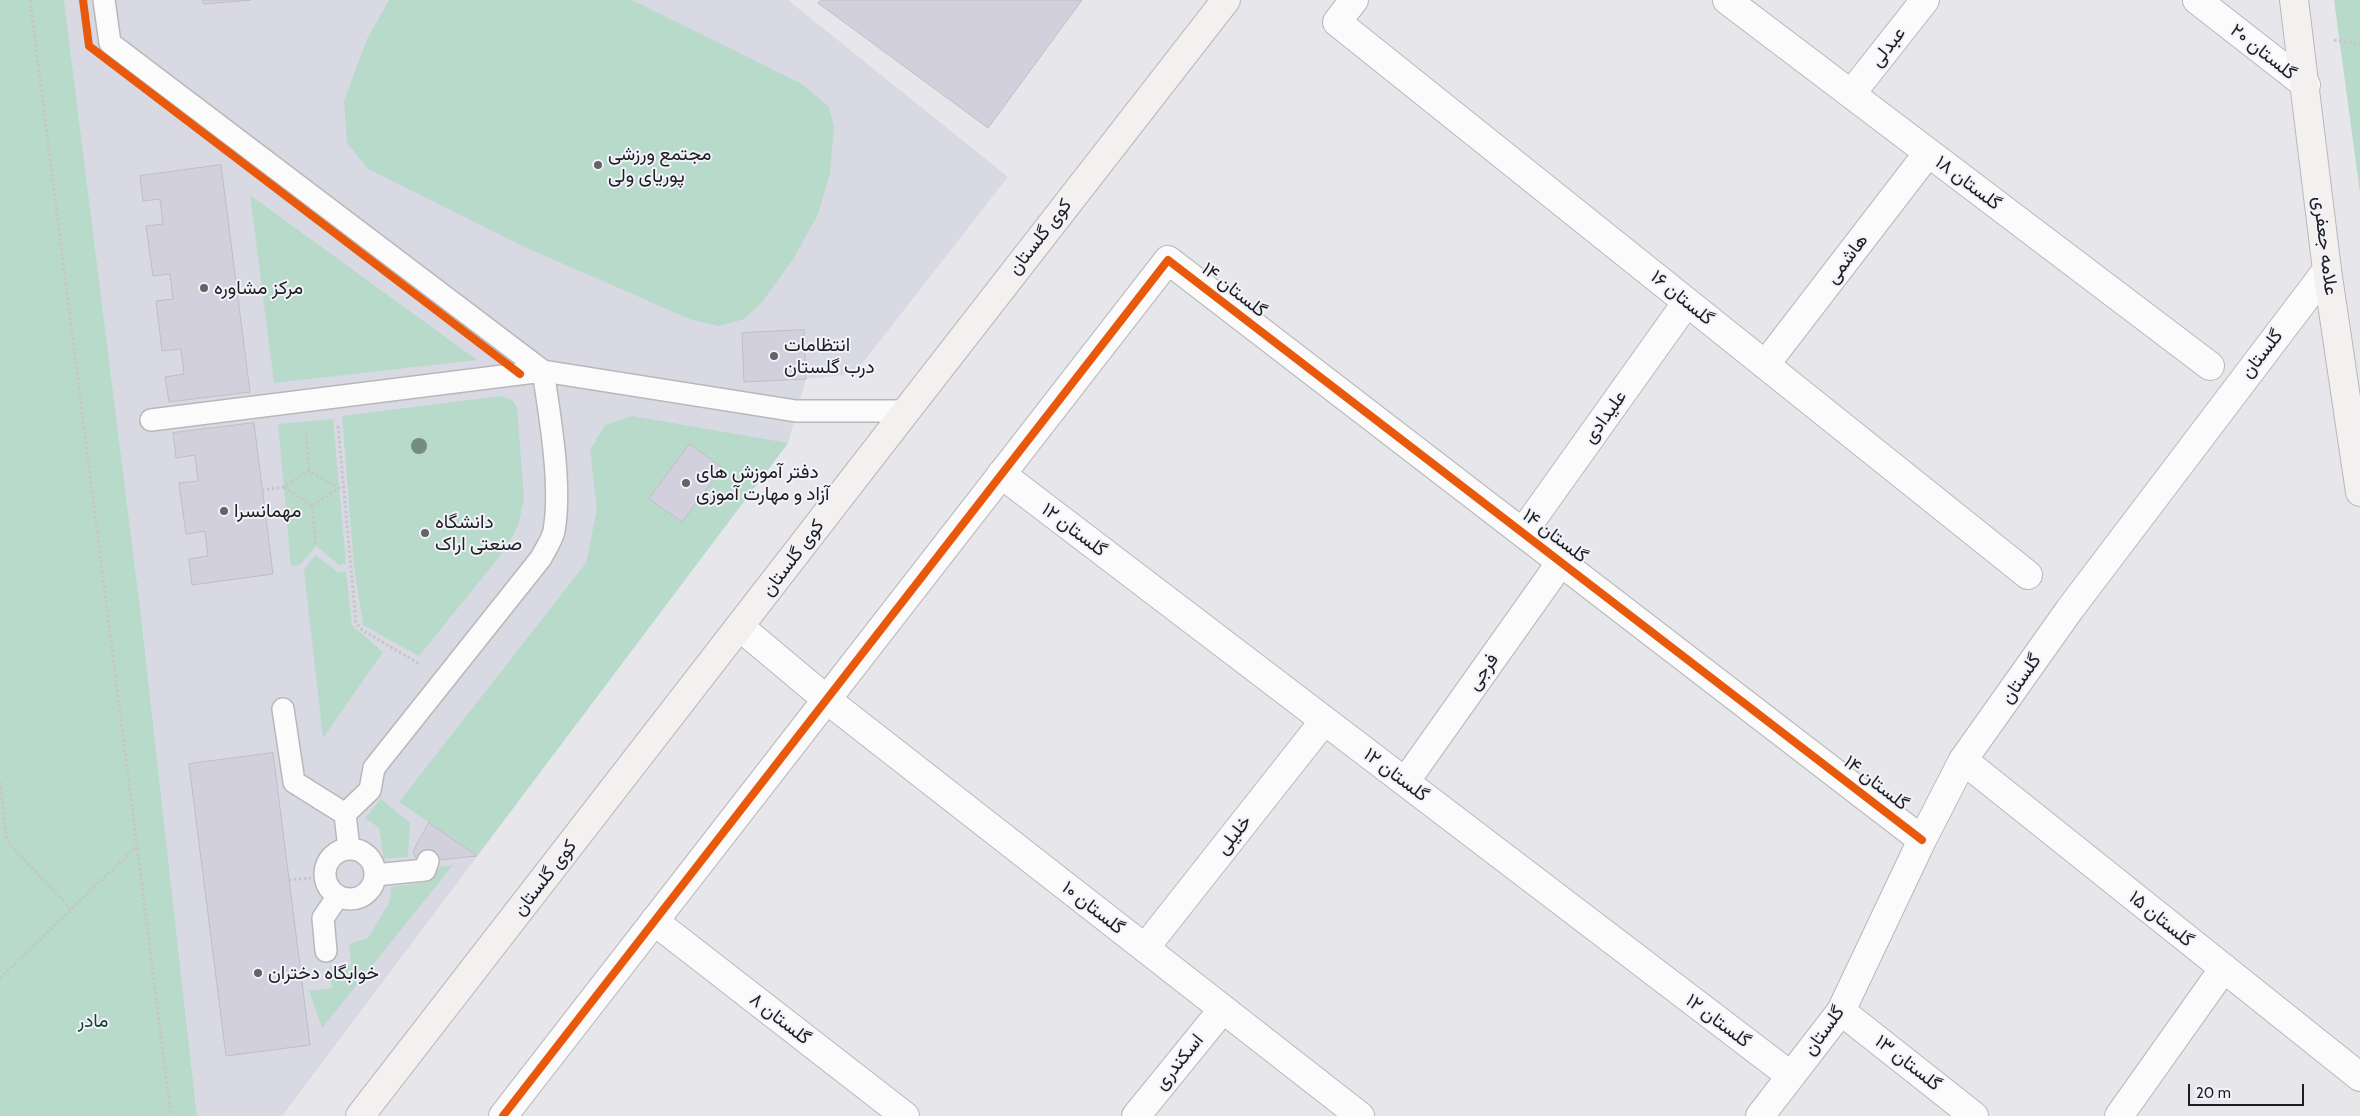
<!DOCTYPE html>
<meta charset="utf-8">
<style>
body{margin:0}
#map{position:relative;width:2360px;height:1116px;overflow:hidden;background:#e7e7eb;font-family:Cabin,sans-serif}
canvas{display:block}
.scale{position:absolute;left:2188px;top:1084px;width:116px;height:22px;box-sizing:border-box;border:2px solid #1e1e20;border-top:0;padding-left:6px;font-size:15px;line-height:18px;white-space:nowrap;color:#1e1e20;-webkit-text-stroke:4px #f2f2fa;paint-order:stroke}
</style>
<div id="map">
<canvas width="2360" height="1116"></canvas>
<div class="scale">20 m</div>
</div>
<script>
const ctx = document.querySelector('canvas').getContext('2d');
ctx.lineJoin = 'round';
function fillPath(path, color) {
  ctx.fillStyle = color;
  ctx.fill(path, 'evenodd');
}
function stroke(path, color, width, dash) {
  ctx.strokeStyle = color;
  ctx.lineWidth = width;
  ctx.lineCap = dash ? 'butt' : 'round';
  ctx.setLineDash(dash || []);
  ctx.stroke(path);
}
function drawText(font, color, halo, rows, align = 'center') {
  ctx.font = font + ' Cabin,Vazirmatn,sans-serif';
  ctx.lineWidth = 4;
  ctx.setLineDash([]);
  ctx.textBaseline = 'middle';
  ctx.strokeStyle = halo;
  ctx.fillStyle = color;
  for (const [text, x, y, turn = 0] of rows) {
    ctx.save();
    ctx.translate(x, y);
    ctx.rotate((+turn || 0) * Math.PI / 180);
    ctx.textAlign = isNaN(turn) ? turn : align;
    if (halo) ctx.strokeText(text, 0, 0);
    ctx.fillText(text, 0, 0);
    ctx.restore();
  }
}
const built = new Path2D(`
 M 64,0 L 788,0 L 1008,177 L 854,374 L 806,379 L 788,443 L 282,1116 L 197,1116 L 142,624 Z`);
const green = new Path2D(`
 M 0,0 L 64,0 L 142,624 L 197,1116 L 0,1116 Z
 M 389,0 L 632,0 L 802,84 L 829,107 L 834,127 L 830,173 L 818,214 L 794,258 L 762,302 L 744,319 L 719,326 L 692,320 L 529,249 L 368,169 L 347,143 L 344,101 L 367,39 Z
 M 2334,0 L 2360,0 L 2360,193 Z
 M 250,195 L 477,360 L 274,383 Z
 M 501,396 L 512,400 L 517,407 L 524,498 L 519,523 L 508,546 L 419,656 L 363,625 L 354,567 L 342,416 Z
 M 632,416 L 788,443 L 477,856 L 399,802 L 586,563 L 597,508 L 590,450 L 605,425 Z
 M 333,419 L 346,564 L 339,565 L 316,546 L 300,565 L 291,566 L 278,424 Z
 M 315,555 L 338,572 L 346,572 L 352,625 L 383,652 L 323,738 L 304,570 Z
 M 381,799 L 410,823 L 408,857 L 384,859 L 379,828 L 365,818 Z
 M 453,865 L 322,1028 L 309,991 L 332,988 L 329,967 L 351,964 L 349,944 L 368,938 L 390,901 L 391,887 L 428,882 L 440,867 Z`);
const building = new Path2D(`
 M 203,0 L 251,0 L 204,4 Z
 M 821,0 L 1082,0 L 988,128 L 818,3 Z
 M 221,165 L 250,392 L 169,402 L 165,377 L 184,374 L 181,349 L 162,351 L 156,301 L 173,299 L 170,274 L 153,276 L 146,226 L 163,224 L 160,199 L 143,201 L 140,176 Z
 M 804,330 L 806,379 L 744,382 L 742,333 Z
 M 254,423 L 273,574 L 192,585 L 189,559 L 208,556 L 205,531 L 186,534 L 179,483 L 198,481 L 195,455 L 176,458 L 173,433 Z
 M 690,444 L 722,468 L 682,522 L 649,499 Z
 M 273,753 L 310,1045 L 226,1056 L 189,764 Z
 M 429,823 L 477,856 L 418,862 L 413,852 Z`);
const path = new Path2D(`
 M 30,0 L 171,1116
 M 2334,40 L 2360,44
 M 338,426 L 356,623 L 362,630 L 418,663
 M 306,432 L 309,471
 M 262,490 L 284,487 L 309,471 L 339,488 L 312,506 L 284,487
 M 312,506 L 316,546
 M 0,782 L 7,841 L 71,909
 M 289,880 L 311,878
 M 0,978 L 137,846`);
const lane = new Path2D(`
 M 104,0 L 110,43 L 543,371 L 796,411 L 904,411
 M 151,420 L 543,371 C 550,417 562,485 554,531 C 552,540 545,550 541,558 L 374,768 L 370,790 L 345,814 L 349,849
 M 283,709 L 294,782 L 345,814
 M325 874a25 25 0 1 1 50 0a25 25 0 1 1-50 0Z
 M 375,875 L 425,870 L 428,861
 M 326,951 L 323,918 L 338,896`);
const street = new Path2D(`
 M 1354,0 L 1337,22 L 2028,575
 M 1727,0 L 2210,366
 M 2197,0 L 2306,85
 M 1851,94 L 1925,0
 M 1765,365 L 1928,153
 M 1001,474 L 1791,1076
 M 1523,532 L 1687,302
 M 740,627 L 826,699 L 1360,1116
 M 1963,760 L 2360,1077
 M 1405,782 L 1561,562
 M 654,921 L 905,1116
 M 1145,948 L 1324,721
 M 1841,1011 L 1974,1116
 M 503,1116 L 1168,260 L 1922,840
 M 1136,1116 L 1223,1009
 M 1760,1116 L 1841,1011 L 1922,840 L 1963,760 L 2070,609 L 2327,270
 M 2119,1116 L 2224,968`);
const secondary = new Path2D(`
 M 2294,0 L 2327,270 L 2360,492
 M 360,1116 C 649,744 936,371 1226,0`);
const cycleway = new Path2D(`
 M 83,0 L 89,46 L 520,374
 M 503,1116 L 1168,260 L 1922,840`);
const trees = [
 [419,446]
];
const markers = [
 [598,165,5,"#646467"],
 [204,288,5,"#646467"],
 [774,356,5,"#646467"],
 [686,483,5,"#646467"],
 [224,511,5,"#646467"],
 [425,533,5,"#646467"],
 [258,973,5,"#646467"]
];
const streetNames = [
 ["عبدلی",1888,47,-52],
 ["گلستان ۲۰",2263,52,38],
 ["گلستان ۱۸",1968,183,37],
 ["کوی گلستان",1040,237,-52],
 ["علامه جعفری",2325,246,83],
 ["هاشمی",1847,259,-53],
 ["گلستان ۱۴",1234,290,38],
 ["گلستان ۱۶",1682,298,39],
 ["گلستان",2262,354,-52],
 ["علیدادی",1605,417,-54],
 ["گلستان ۱۲",1074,530,37],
 ["گلستان ۱۴",1555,536,37],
 ["کوی گلستان",793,558,-53],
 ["فرجی",1483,672,-55],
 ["گلستان",2021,679,-55],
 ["گلستان ۱۲",1396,775,37],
 ["گلستان ۱۴",1876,783,38],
 ["خلیلی",1234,835,-52],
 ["کوی گلستان",545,878,-52],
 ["گلستان ۱۰",1093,908,38],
 ["گلستان ۱۵",2161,919,39],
 ["گلستان ۸",780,1019,38],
 ["گلستان ۱۲",1718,1021,37],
 ["گلستان",1824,1031,-54],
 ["اسکندری",1179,1062,-51],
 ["گلستان ۱۳",1908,1063,38]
];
const poiNames = [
 ["مجتمع ورزشی",608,154],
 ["پوریای ولی",608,176],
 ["مرکز مشاوره",214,288],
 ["انتظامات",784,345],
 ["درب گلستان",784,367],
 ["دفتر آموزش های",696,472],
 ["آزاد و مهارت آموزی",696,494],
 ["مهمانسرا",234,511],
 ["دانشگاه",435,522],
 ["صنعتی اراک",435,544],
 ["خوابگاه دختران",268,973]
];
const parkNames = [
 ["مادر",93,1021]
];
fillPath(built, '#d9d9e3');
fillPath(green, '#b8dacb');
fillPath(building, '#d2d0dc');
stroke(building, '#bfbfc2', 1);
stroke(lane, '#b8b8bb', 24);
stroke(street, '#b8b8bb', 30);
stroke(secondary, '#b8b8bb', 30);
stroke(path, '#c6c6c7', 3, [2.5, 2.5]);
stroke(lane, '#fbfbfc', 21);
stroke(street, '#fbfbfc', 28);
stroke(secondary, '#f4f0ef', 28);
stroke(cycleway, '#e8590c', 8);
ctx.fillStyle = '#758c84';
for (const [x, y] of trees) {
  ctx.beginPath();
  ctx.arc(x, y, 8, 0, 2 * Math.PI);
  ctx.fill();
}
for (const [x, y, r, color] of markers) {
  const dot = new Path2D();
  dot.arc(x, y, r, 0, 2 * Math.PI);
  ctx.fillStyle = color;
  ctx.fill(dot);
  stroke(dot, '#f2f2fa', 2);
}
drawText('19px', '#1e1e20', '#f2f2fa', streetNames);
drawText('19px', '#1e1e20', '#f2f2fa', poiNames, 'left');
drawText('19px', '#18422f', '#f2f2fa', parkNames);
</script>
